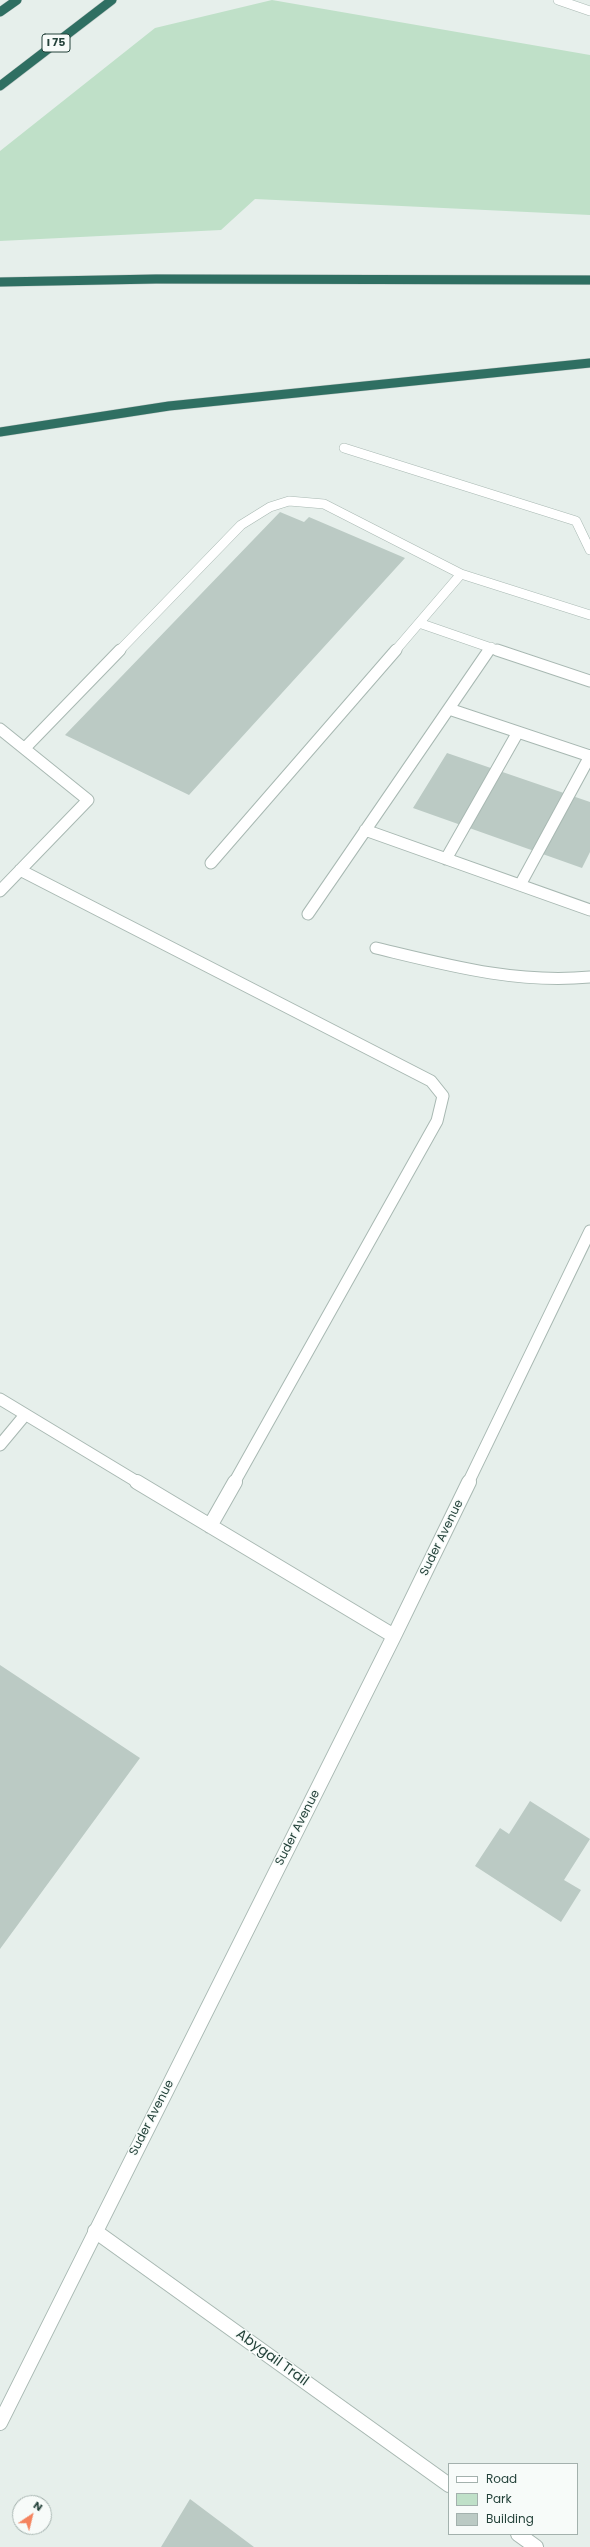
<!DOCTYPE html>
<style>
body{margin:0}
#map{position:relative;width:590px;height:2547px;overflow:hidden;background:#e6efeb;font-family:Poppins,sans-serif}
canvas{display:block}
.legend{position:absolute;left:448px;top:2463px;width:130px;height:72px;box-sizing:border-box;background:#f7fbf9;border:1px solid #a3b1ad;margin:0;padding:5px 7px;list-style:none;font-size:12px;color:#24423a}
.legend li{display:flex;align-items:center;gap:8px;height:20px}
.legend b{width:20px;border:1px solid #a3b1ad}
.north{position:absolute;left:12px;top:2495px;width:40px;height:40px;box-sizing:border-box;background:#f7fbf9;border:1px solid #a3b1ad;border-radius:50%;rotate:35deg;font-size:11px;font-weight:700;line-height:16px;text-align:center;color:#24423a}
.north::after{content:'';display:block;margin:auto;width:14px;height:18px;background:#f4845f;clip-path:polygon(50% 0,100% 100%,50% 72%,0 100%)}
</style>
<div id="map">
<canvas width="590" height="2547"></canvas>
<ul class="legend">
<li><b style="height:5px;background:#fff"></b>Road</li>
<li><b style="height:11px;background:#bfe0c8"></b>Park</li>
<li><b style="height:11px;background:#bbcac4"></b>Building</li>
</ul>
<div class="north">N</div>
</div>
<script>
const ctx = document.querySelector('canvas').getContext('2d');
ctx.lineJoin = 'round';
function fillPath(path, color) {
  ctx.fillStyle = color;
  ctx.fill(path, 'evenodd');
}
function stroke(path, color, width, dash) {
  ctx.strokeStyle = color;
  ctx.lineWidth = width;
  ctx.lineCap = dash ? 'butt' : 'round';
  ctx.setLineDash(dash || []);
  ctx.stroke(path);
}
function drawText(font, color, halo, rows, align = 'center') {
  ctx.font = font + ' Poppins,sans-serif';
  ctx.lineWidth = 3;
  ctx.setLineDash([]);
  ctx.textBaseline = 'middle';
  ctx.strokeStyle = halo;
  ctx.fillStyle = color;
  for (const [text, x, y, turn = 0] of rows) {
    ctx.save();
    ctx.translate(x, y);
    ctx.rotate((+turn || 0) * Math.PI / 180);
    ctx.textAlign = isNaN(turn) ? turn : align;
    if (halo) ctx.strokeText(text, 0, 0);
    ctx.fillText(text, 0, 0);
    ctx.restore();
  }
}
const green = new Path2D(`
 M 272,0 L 590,55 L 590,215 L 255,199 L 221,230 L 0,241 L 0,151 L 155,28 Z`);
const building = new Path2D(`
 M 280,512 L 304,522 L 309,517 L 405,558 L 189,795 L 65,735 Z
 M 447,753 L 590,802 L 590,852 L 582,868 L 413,808 Z
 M 0,1665 L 140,1758 L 0,1949 Z
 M 530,1801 L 590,1839 L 564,1880 L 581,1890 L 561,1922 L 475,1866 L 500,1828 L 509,1834 Z
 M 190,2499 L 254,2547 L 161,2547 Z`);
const minorFar2 = new Path2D(`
 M 558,0 L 590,11
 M 344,448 L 576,521 L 590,550
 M 419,623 L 500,651
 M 119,651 L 241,525 L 270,507 L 289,501 L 324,504 L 461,574 L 590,615
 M 395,651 L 461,574
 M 489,651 L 491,647`);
const minorFar1 = new Path2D(`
 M 497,650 L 590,681
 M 449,709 L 590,756
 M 0,729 L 88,800 L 0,891
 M 25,748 L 120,650
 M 365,830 L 590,910
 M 446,859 L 518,732
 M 211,863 L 396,650
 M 20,870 L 431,1081 L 443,1096 L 437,1121 L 234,1483
 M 520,885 L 590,756
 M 308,914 L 489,650
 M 376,948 C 447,965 516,984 590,977
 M 0,1399 L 139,1483
 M 0,1445 L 25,1415
 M 468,1483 L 590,1231`);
const minor = new Path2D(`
 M 137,1482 L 394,1636
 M 210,1526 L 235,1482
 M 95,2231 L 449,2485
 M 0,2423 L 394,1636 L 469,1482
 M 518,2534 L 536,2547`);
const highway = new Path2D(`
 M 0,12 L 17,0
 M 0,86 L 112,0
 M 0,282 L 156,279 L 590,280
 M 0,432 L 169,406 L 590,363`);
const shields = [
 [56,43,28]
];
const shieldNames = [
 ["I 75",56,43]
];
const streetNames = [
 ["Suder Avenue",442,1538,-64],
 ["Suder Avenue",298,1828,-63],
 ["Suder Avenue",152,2118,-63]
];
const nearStreetnames = [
 ["Abygail Trail",272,2358,36]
];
fillPath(green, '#bfe0c8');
fillPath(building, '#bbcac4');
stroke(minorFar2, '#a8b8b2', 10);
stroke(minorFar1, '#a8b8b2', 13);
stroke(minor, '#a8b8b2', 16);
stroke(highway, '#c2cac8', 10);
stroke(minorFar2, '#fff', 9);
stroke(minorFar1, '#fff', 11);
stroke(minor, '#fff', 14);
stroke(highway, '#2f6f62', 9);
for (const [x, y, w] of shields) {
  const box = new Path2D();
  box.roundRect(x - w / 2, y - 9, w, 18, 3);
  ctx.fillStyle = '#f7fbf9';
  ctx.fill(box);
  stroke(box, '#24423a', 1);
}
drawText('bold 11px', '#24423a', null, shieldNames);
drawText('12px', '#24423a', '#f7fbf9', streetNames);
drawText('14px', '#24423a', '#f7fbf9', nearStreetnames);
</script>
